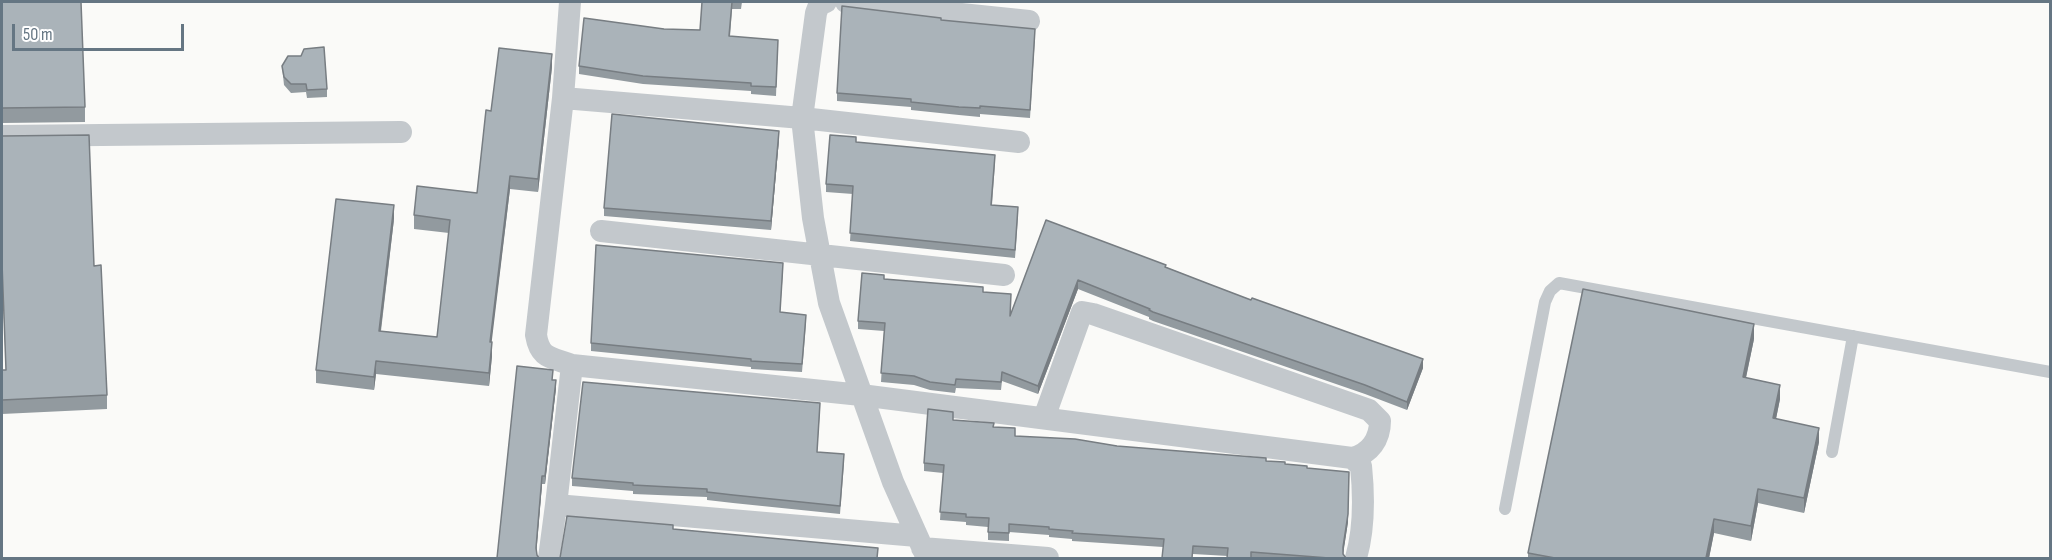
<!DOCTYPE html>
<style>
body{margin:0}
#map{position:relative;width:2052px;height:560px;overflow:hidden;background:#fafaf8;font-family:"Sofia Sans Condensed",sans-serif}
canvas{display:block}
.frame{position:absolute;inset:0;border:3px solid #657683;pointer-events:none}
.scale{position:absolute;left:12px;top:24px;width:172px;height:27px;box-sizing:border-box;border:3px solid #657683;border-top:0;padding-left:8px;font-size:18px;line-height:21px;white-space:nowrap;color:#657683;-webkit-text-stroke:4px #fff;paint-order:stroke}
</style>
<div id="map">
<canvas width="2052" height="560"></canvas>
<div class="frame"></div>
<div class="scale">50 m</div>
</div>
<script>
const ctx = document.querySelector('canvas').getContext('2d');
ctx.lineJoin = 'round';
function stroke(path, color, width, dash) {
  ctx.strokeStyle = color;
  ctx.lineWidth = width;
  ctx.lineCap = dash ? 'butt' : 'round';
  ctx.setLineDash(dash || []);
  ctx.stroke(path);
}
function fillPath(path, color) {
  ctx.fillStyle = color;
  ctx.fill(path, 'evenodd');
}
const lane = new Path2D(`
 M 1832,452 L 1853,336
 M 1505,509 L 1545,302 L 1550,291 L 1559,283 L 2050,372`);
const street = new Path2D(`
 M 826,2 L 819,5 L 816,13 L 802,118 L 813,218 L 829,303 L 893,482 L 927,558
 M 846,2 L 1029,21
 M 563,98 L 570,2
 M 2,136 L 401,132
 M 1019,142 L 802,118 L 563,98 L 536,335 C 540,359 551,357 572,365 L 861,395 L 1352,458 C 1370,454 1380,439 1380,421 L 1369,410 L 1093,314 L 1082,312 L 1044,418
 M 601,231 L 1004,275
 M 572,365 L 556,505 L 917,536
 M 1352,458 L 1361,466 C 1364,495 1364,530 1356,558
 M 922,548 L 1048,558
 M 549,558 L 556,505`);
const wall = new Path2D(`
 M 2,2 L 85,107 L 85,122 L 2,123 Z
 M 702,2 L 742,2 L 741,9 L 732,9 L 730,37 L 778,40 L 776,96 L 751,94 L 751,91 L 643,84 L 579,74 L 579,66 L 700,30 Z
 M 941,20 L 1035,37 L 1030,118 L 980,114 L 980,117 L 959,115 L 911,110 L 911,107 L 837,101 L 837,93 Z
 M 282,66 L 327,89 L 327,97 L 307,98 L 306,92 L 291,93 L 284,85 Z
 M 552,67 L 538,192 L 510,189 L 491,342 L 492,356 L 489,386 L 376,374 L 374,390 L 316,383 L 316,370 L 394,219 L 381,331 L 437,337 L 449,233 L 414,229 L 414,215 L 477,193 L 491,111 Z
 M 2,135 L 94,266 L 107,395 L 107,409 L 2,414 L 2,370 L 6,370 L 2,277 Z
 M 779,139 L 771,230 L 604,216 L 604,208 Z
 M 856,142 L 995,163 L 992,205 L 1018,216 L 1015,258 L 850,241 L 853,194 L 826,192 L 826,184 Z
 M 1046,220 L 1423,368 L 1407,410 L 1365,394 L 1153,321 L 1149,319 L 1149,317 L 1078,289 L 1038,394 L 1002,381 L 1001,390 L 956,388 L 955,393 L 930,390 L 914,385 L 881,382 L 884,331 L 858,329 L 858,321 L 884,279 L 983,292 L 1011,303 L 1011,314 Z
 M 783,272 L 780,312 L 806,323 L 802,372 L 751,369 L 751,367 L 591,351 L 591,343 Z
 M 1754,339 L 1746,378 L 1780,399 L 1776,419 L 1819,442 L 1804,513 L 1758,503 L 1751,541 L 1714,533 L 1709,558 L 1528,558 L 1528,553 Z
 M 553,380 L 556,388 L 545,484 L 542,484 L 536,551 L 537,555 L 497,558 Z
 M 820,411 L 817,452 L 844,463 L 840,514 L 733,503 L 707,500 L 707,497 L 633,494 L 633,491 L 572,486 L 572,478 Z
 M 953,420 L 993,427 L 1015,436 L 1266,461 L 1307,468 L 1349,472 L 1348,522 L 1343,553 L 1346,558 L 1227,558 L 1228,556 L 1193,554 L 1163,547 L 1072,541 L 1072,539 L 1049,537 L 1049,535 L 1009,532 L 1009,541 L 988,540 L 988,527 L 966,525 L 966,522 L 940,520 L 943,473 L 924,471 L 924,463 Z`);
const shadedWall = new Path2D(`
 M 552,54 L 552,67 L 538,192 L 538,179 Z
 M 779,131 L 779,139 L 771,230 L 771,221 Z
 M 510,176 L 510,189 L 490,356 L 490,342 Z
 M 394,205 L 394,219 L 379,344 L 379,331 Z
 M 1078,280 L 1078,289 L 1038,394 L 1038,386 Z
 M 1754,324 L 1754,339 L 1743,391 L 1743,377 Z
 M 492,342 L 492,356 L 489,386 L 489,373 Z
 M 1423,359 L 1423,368 L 1407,410 L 1407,402 Z
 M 376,361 L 376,374 L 374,390 L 374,377 Z
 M 556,380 L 556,388 L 545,484 L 545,476 Z
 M 1780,385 L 1780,399 L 1773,433 L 1773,418 Z
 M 1819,428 L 1819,442 L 1804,513 L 1804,498 Z
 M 542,476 L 542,484 L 536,556 L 536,548 Z
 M 1758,489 L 1758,503 L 1751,541 L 1751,526 Z
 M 1348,514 L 1348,522 L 1343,555 L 1343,547 Z
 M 1714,519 L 1714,533 L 1709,558 L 1706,558 Z`);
const building = new Path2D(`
 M 2,2 L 81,2 L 85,107 L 2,108 Z
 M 702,2 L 732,2 L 729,36 L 778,40 L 776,87 L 751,86 L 751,83 L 643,76 L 579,66 L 584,18 L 664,29 L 700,30 Z
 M 842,6 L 941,18 L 941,20 L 1035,29 L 1030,110 L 980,106 L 980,108 L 959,107 L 911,102 L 911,99 L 837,93 Z
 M 324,47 L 327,89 L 307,90 L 306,84 L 291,84 L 284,77 L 282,66 L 288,56 L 301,56 L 304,49 Z
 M 499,48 L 552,54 L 538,179 L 510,176 L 490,342 L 492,342 L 489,373 L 376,361 L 374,377 L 316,370 L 336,199 L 394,205 L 379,331 L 437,337 L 450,220 L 414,215 L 417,186 L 477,193 L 486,110 L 491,111 Z
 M 612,114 L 779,131 L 771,221 L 604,208 Z
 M 830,135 L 856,137 L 856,142 L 995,155 L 991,205 L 1018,207 L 1015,250 L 850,233 L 853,186 L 826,184 Z
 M 2,136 L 89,135 L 94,266 L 101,265 L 107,395 L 2,400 L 2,370 L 6,370 L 2,263 Z
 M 1046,220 L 1166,265 L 1165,267 L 1209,284 L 1251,300 L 1252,298 L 1423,359 L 1407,402 L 1365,385 L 1153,312 L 1149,310 L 1150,309 L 1078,280 L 1038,386 L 1002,372 L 1001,382 L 956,379 L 955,385 L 930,382 L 914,376 L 881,373 L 885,323 L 858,321 L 862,273 L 884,275 L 884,279 L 983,287 L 983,292 L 1011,294 L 1010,316 Z
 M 596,245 L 783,263 L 780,312 L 806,315 L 802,364 L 751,361 L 751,359 L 591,343 Z
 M 1583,289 L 1754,324 L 1743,377 L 1780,385 L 1773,418 L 1819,428 L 1804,498 L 1758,489 L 1751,526 L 1714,519 L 1706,558 L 1555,558 L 1528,553 Z
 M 517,366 L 553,370 L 552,380 L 556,380 L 545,476 L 542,476 L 536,548 L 537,555 L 539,558 L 497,558 Z
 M 583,382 L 820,403 L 817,452 L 844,454 L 840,506 L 733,495 L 707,492 L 707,489 L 633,485 L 633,483 L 572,478 Z
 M 928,409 L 953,412 L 953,420 L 994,423 L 993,427 L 1015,428 L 1015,436 L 1075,439 L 1117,446 L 1266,458 L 1266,461 L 1285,462 L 1285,464 L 1307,466 L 1307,468 L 1349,472 L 1348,514 L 1343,547 L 1343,554 L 1346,558 L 1329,558 L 1251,552 L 1251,558 L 1227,558 L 1228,548 L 1193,546 L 1192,558 L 1162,558 L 1164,539 L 1072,533 L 1073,531 L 1049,529 L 1049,527 L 1009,524 L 1009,533 L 988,532 L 989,518 L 966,517 L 966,514 L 940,512 L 944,465 L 924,463 Z
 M 567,516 L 673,525 L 673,529 L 878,548 L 877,558 L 559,558 L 560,558 Z`);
stroke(lane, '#c3c8cc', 12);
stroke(street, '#c3c8cc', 22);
fillPath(wall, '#929a9f');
fillPath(shadedWall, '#777d82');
fillPath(building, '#aab3b9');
stroke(building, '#777d82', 1.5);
</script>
